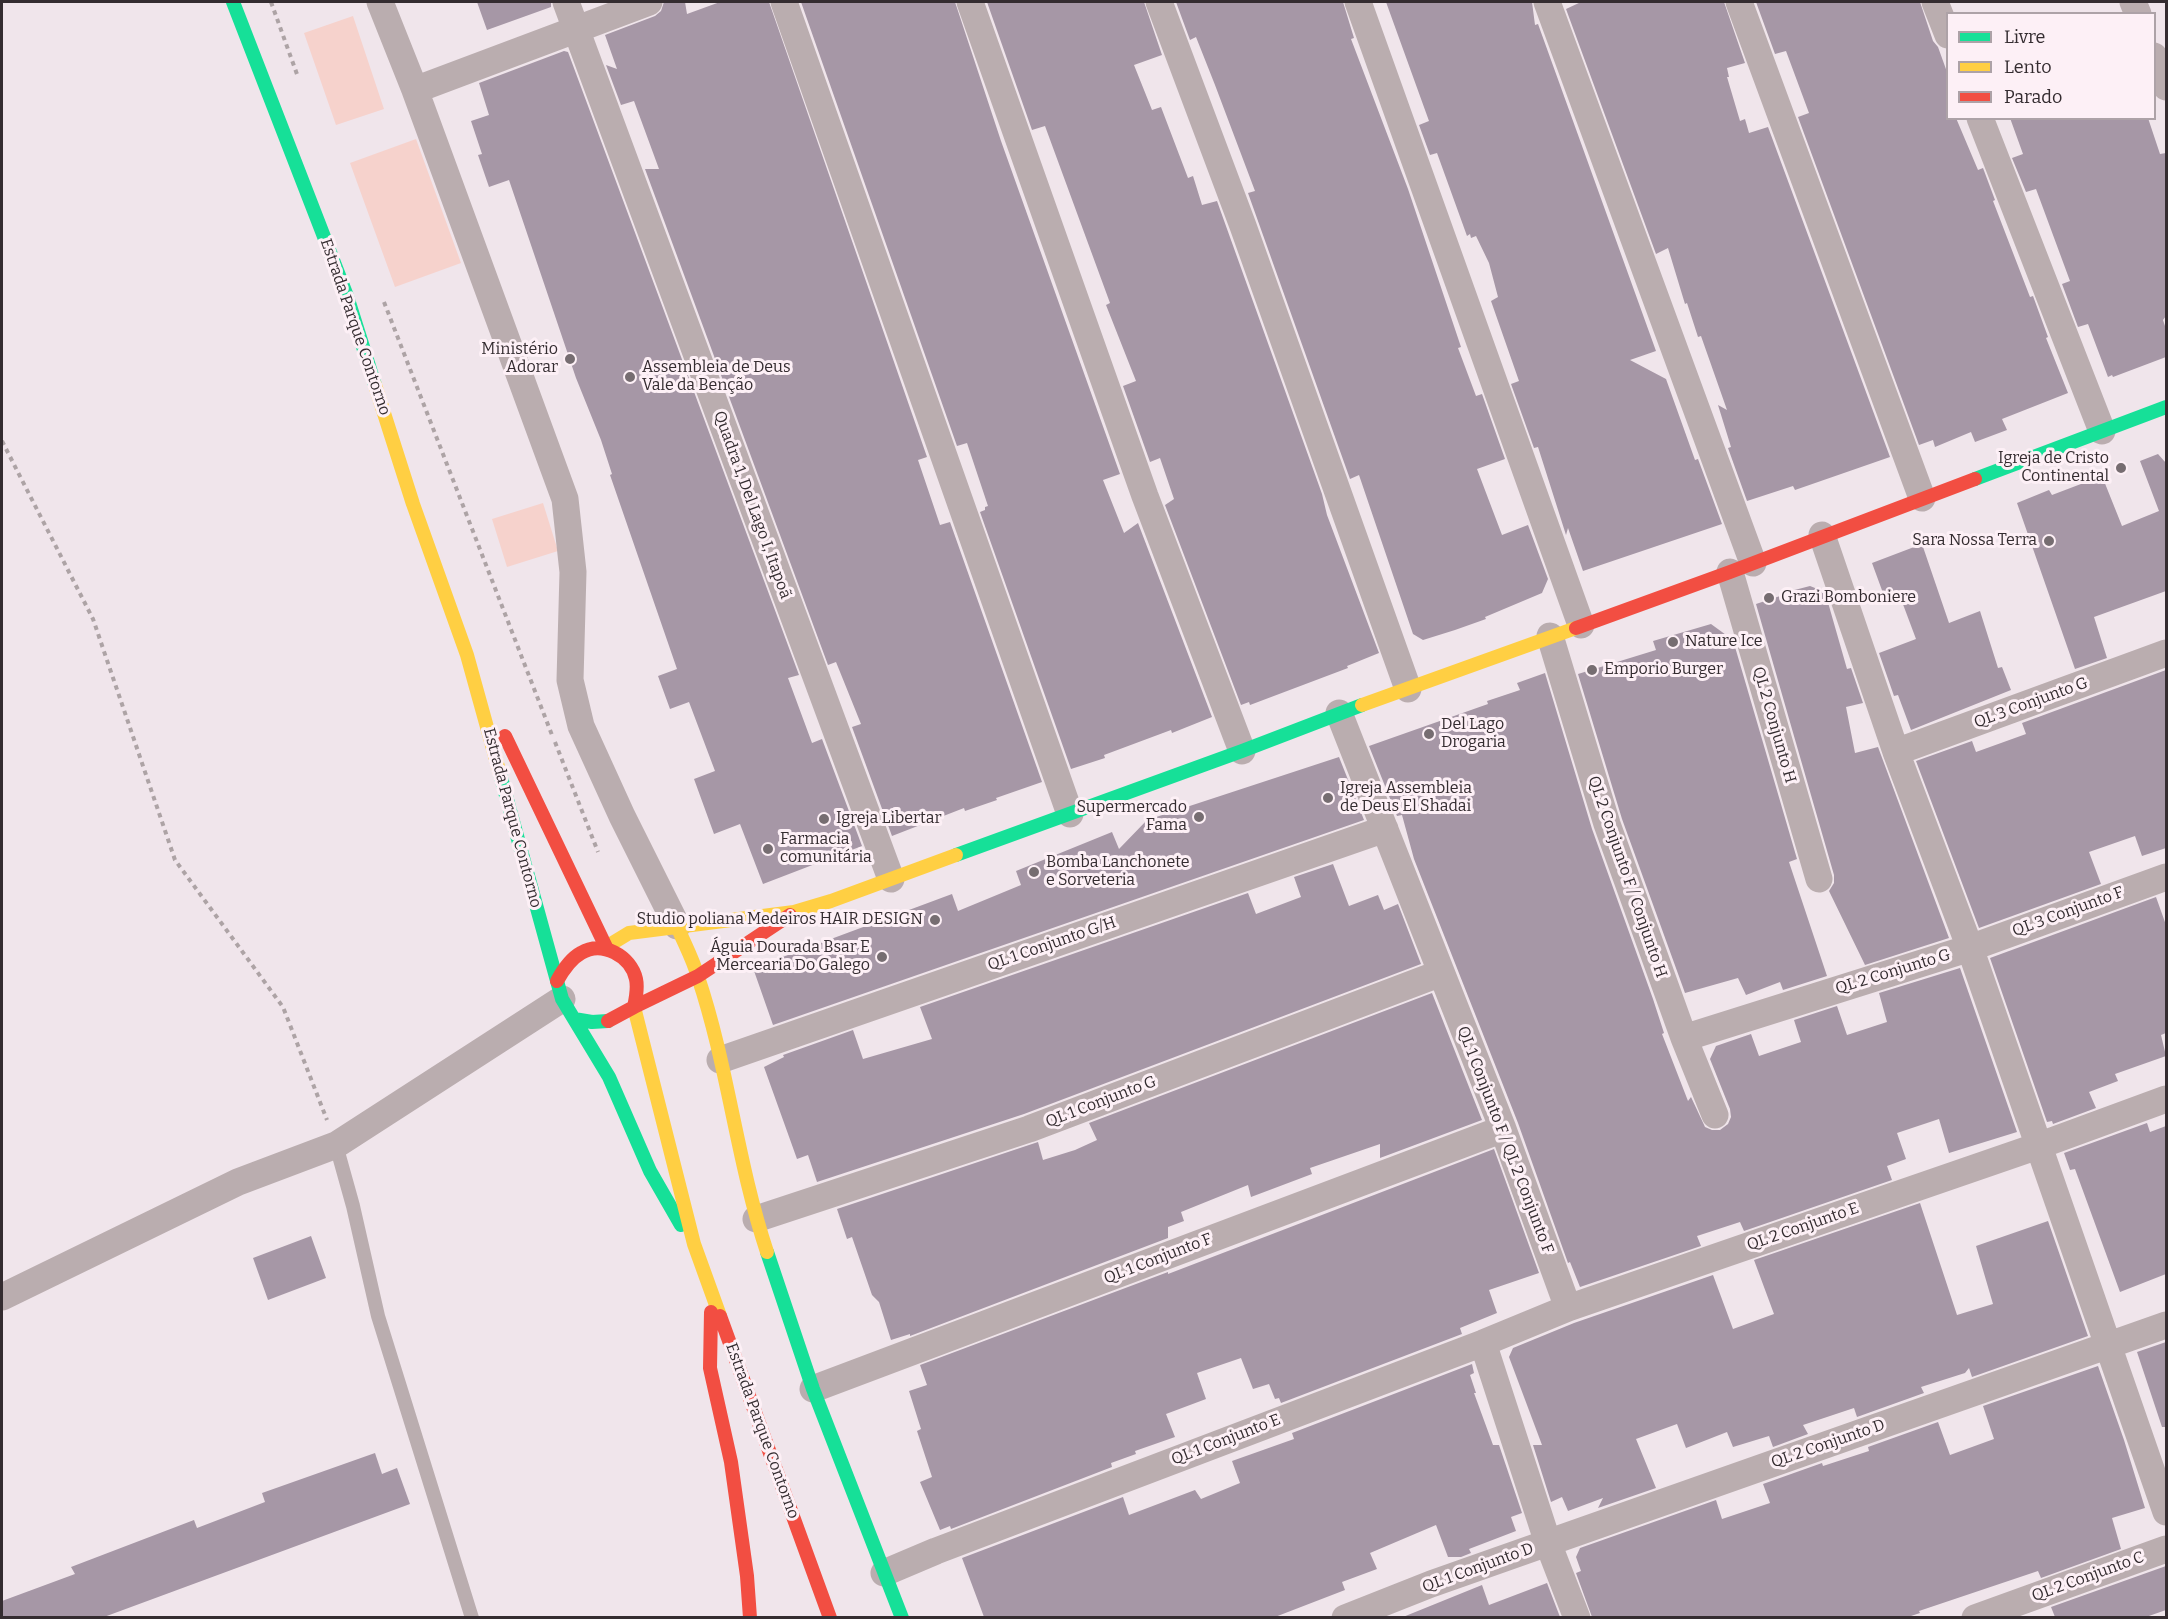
<!DOCTYPE html>
<meta charset="utf-8">
<style>
body{margin:0}
#map{position:relative;width:2168px;height:1619px;overflow:hidden;background:#f0e5eb;font-family:Bitter,serif}
canvas{display:block}
.frame{position:absolute;inset:0;border:3px solid #342c30;pointer-events:none}
.legend{position:absolute;left:1946px;top:12px;width:210px;height:108px;box-sizing:border-box;background:#fdf0f6;border:2px solid #ada2a7;margin:0;padding:8px 10px;list-style:none;font-size:18px;color:#342c30}
.legend li{display:flex;align-items:center;gap:12px;height:30px}
.legend b{width:30px;border:2px solid #ada2a7}
</style>
<div id="map">
<canvas width="2168" height="1619"></canvas>
<div class="frame"></div>
<ul class="legend">
<li><b style="height:8px;background:#16e098"></b>Livre</li>
<li><b style="height:8px;background:#ffcf43"></b>Lento</li>
<li><b style="height:8px;background:#f24e42"></b>Parado</li>
</ul>
</div>
<script>
const ctx = document.querySelector('canvas').getContext('2d');
ctx.lineJoin = 'round';
function fillPath(path, color) {
  ctx.fillStyle = color;
  ctx.fill(path, 'evenodd');
}
function stroke(path, color, width, dash) {
  ctx.strokeStyle = color;
  ctx.lineWidth = width;
  ctx.lineCap = dash ? 'butt' : 'round';
  ctx.setLineDash(dash || []);
  ctx.stroke(path);
}
function drawText(font, color, halo, rows, align = 'center') {
  ctx.font = font + ' Bitter,serif';
  ctx.lineWidth = 6;
  ctx.setLineDash([]);
  ctx.textBaseline = 'middle';
  ctx.strokeStyle = halo;
  ctx.fillStyle = color;
  for (const [text, x, y, turn = 0] of rows) {
    ctx.save();
    ctx.translate(x, y);
    ctx.rotate((+turn || 0) * Math.PI / 180);
    ctx.textAlign = isNaN(turn) ? turn : align;
    if (halo) ctx.strokeText(text, 0, 0);
    ctx.fillText(text, 0, 0);
    ctx.restore();
  }
}
const green = new Path2D(`
 M 353,16 L 384,109 L 336,125 L 304,33 Z
 M 416,139 L 461,263 L 395,287 L 350,163 Z
 M 543,503 L 558,551 L 507,567 L 492,519 Z`);
const building = new Path2D(`
 M 477,2 L 551,2 L 551,7 L 487,30 Z
 M 664,2 L 685,2 L 687,14 L 720,2 L 769,2 L 927,457 L 918,460 L 940,525 L 950,522 L 1042,782 L 996,798 L 997,800 L 965,811 L 964,808 L 892,836 L 852,727 L 861,724 L 836,662 L 828,665 L 645,169 L 659,169 L 634,101 L 621,105 L 606,65 L 617,69 L 605,35 L 655,16 L 661,11 Z
 M 801,2 L 955,2 L 1001,141 L 1120,474 L 1103,480 L 1124,533 L 1138,523 L 1212,717 L 1172,733 L 1171,730 L 1104,755 L 1105,758 L 1071,769 L 980,512 L 985,510 L 985,507 L 988,506 L 967,443 L 957,446 Z
 M 987,2 L 1144,2 L 1162,55 L 1134,65 L 1152,110 L 1161,107 L 1188,178 L 1193,176 L 1202,205 L 1217,201 L 1322,494 L 1327,515 L 1379,653 L 1347,666 L 1348,668 L 1250,705 L 1249,702 L 1241,705 L 1165,505 L 1174,499 L 1160,458 L 1150,462 L 1123,386 L 1136,381 L 1106,305 L 1110,303 L 1045,126 L 1032,130 Z
 M 1176,2 L 1343,2 L 1354,38 L 1351,39 L 1408,189 L 1461,347 L 1458,348 L 1476,396 L 1482,394 L 1505,459 L 1477,469 L 1502,535 L 1528,525 L 1548,579 L 1542,593 L 1485,617 L 1486,619 L 1455,630 L 1423,640 L 1413,634 L 1359,475 L 1350,479 L 1248,193 L 1255,191 L 1215,85 L 1196,37 L 1190,40 Z
 M 1386,2 L 1532,2 L 1535,25 L 1538,24 L 1656,351 L 1630,360 L 1666,379 L 1695,460 L 1698,459 L 1722,524 L 1583,571 L 1568,528 L 1566,535 L 1538,447 L 1534,448 L 1511,384 L 1519,381 L 1491,301 L 1498,297 L 1489,263 L 1476,236 L 1471,238 L 1470,234 L 1467,236 L 1437,153 L 1430,155 L 1419,125 L 1429,121 Z
 M 1581,2 L 1724,2 L 1745,63 L 1727,68 L 1729,77 L 1727,77 L 1740,121 L 1745,119 L 1749,133 L 1768,127 L 1890,457 L 1795,490 L 1793,486 L 1747,501 L 1728,448 L 1731,447 L 1718,405 L 1727,410 L 1701,336 L 1698,337 L 1687,303 L 1685,304 L 1668,248 L 1656,254 L 1566,9 Z
 M 1756,2 L 1920,2 L 1933,41 L 1938,47 L 1947,72 L 1947,118 L 1956,118 L 1978,170 L 1983,168 L 1995,200 L 1993,201 L 2030,297 L 2033,296 L 2048,337 L 2046,338 L 2068,393 L 2002,419 L 2007,430 L 1975,442 L 1971,432 L 1935,447 L 1933,440 L 1919,445 L 1798,117 L 1809,113 L 1786,51 L 1775,54 Z
 M 564,51 L 568,52 L 799,675 L 788,678 L 812,743 L 822,739 L 862,846 L 763,884 L 740,824 L 714,834 L 694,779 L 715,771 L 689,702 L 670,709 L 658,676 L 677,669 L 610,475 L 612,474 L 601,440 L 576,378 L 509,180 L 489,187 L 478,155 L 482,154 L 471,121 L 489,115 L 479,83 Z
 M 2010,118 L 2148,118 L 2160,154 L 2166,153 L 2166,316 L 2163,320 L 2166,329 L 2166,357 L 2113,377 L 2112,375 L 2108,377 L 2088,324 L 2078,327 L 2062,284 L 2070,281 L 2036,189 L 2026,192 L 2012,158 L 2023,154 Z
 M 2158,454 L 2166,463 L 2166,591 L 2094,617 L 2107,658 L 2075,669 L 2017,503 L 2049,490 L 2052,495 L 2102,476 L 2122,526 L 2159,511 L 2140,461 Z
 M 1922,544 L 1949,623 L 1980,611 L 1998,668 L 2002,667 L 2011,690 L 1911,730 L 1898,695 L 1894,696 L 1879,653 L 1916,639 L 1901,599 L 1889,603 L 1885,592 L 1883,593 L 1872,563 Z
 M 1810,586 L 1825,592 L 1847,669 L 1851,668 L 1863,703 L 1846,707 L 1855,753 L 1878,747 L 1949,938 L 1865,965 L 1829,891 L 1834,883 L 1834,875 L 1756,604 L 1783,595 L 1783,593 Z
 M 1711,624 L 1733,640 L 1797,859 L 1789,862 L 1827,976 L 1783,990 L 1780,982 L 1746,995 L 1738,978 L 1685,993 L 1622,819 L 1578,674 L 1656,650 L 1653,641 Z
 M 2166,670 L 2166,848 L 2142,856 L 2135,836 L 2089,852 L 2101,884 L 1979,928 L 1916,761 L 1972,741 L 1976,752 L 2026,734 L 2022,723 Z
 M 1545,673 L 1592,829 L 1653,999 L 1664,1033 L 1662,1034 L 1688,1101 L 1691,1097 L 1705,1127 L 1712,1130 L 1720,1130 L 1728,1124 L 1731,1117 L 1730,1109 L 1710,1059 L 1716,1046 L 1751,1034 L 1759,1056 L 1801,1042 L 1794,1020 L 1837,1006 L 1847,1035 L 1887,1022 L 1879,993 L 1960,968 L 2017,1132 L 1949,1153 L 1939,1119 L 1897,1133 L 1906,1159 L 1887,1166 L 1892,1180 L 1744,1231 L 1740,1222 L 1697,1236 L 1701,1246 L 1580,1287 L 1570,1262 L 1568,1263 L 1518,1123 L 1414,859 L 1402,815 L 1397,816 L 1369,746 L 1488,704 L 1487,701 L 1520,690 L 1517,683 Z
 M 1339,757 L 1364,820 L 773,1025 L 753,968 L 952,894 L 958,911 L 1021,885 L 1016,871 L 1112,832 L 1119,849 L 1147,820 Z
 M 1333,864 L 1349,906 L 1378,895 L 1384,910 L 1398,904 L 1421,964 L 1024,1114 L 817,1182 L 808,1155 L 797,1159 L 764,1067 L 784,1057 L 783,1055 L 853,1030 L 863,1059 L 932,1039 L 920,1007 L 1248,893 L 1256,914 L 1301,897 L 1294,877 Z
 M 2156,897 L 2166,925 L 2166,1033 L 2161,1035 L 2166,1056 L 2115,1074 L 2118,1081 L 2089,1092 L 2096,1108 L 2053,1124 L 2052,1121 L 2047,1122 L 1990,958 Z
 M 1432,993 L 1482,1120 L 1380,1158 L 1380,1144 L 1310,1168 L 1312,1174 L 1251,1197 L 1248,1185 L 1181,1212 L 1184,1221 L 1168,1227 L 1168,1238 L 910,1336 L 910,1334 L 891,1340 L 879,1302 L 872,1295 L 852,1237 L 847,1239 L 837,1209 L 1038,1142 L 1043,1160 L 1075,1150 L 1097,1140 L 1089,1123 Z
 M 2147,1123 L 2150,1132 L 2166,1126 L 2166,1274 L 2120,1292 L 2075,1169 L 2070,1170 L 2064,1153 Z
 M 1494,1149 L 1539,1273 L 1489,1290 L 1497,1313 L 1460,1328 L 1462,1334 L 1281,1403 L 1279,1398 L 1275,1399 L 1269,1384 L 1253,1389 L 1241,1358 L 1197,1373 L 1206,1399 L 1166,1414 L 1175,1437 L 1135,1451 L 1136,1454 L 1111,1463 L 1112,1467 L 951,1529 L 950,1526 L 940,1530 L 920,1482 L 932,1477 L 917,1431 L 921,1429 L 909,1391 L 927,1385 L 920,1365 L 1168,1272 L 1168,1274 Z
 M 1920,1203 L 1957,1315 L 1993,1304 L 1976,1246 L 2048,1221 L 2088,1336 L 1972,1377 L 1969,1368 L 1965,1373 L 1921,1387 L 1924,1393 L 1857,1417 L 1854,1408 L 1803,1425 L 1808,1434 L 1773,1447 L 1769,1436 L 1733,1447 L 1727,1432 L 1686,1448 L 1677,1424 L 1636,1439 L 1656,1488 L 1598,1508 L 1603,1498 L 1568,1511 L 1562,1497 L 1551,1502 L 1533,1445 L 1542,1445 L 1509,1357 L 1513,1348 L 1574,1323 L 1713,1275 L 1733,1329 L 1774,1314 L 1754,1260 Z
 M 311,1236 L 326,1278 L 268,1300 L 253,1258 Z
 M 2166,1342 L 2166,1427 L 2162,1427 L 2137,1352 Z
 M 1472,1364 L 1474,1373 L 1470,1375 L 1476,1393 L 1474,1393 L 1493,1445 L 1499,1445 L 1522,1513 L 1511,1517 L 1516,1531 L 1469,1549 L 1471,1553 L 1461,1557 L 1448,1557 L 1436,1525 L 1370,1553 L 1377,1569 L 1342,1582 L 1345,1590 L 1275,1617 L 984,1617 L 962,1558 L 1123,1497 L 1129,1515 L 1195,1490 L 1201,1499 L 1240,1483 L 1232,1461 L 1294,1439 L 1292,1433 Z
 M 2098,1366 L 2124,1440 L 2145,1508 L 2112,1518 L 2121,1549 L 2041,1578 L 2038,1571 L 1919,1611 L 1920,1613 L 1908,1617 L 1592,1617 L 1576,1573 L 1581,1571 L 1576,1557 L 1580,1548 L 1716,1500 L 1722,1519 L 1770,1503 L 1763,1484 L 1822,1463 L 1823,1466 L 1869,1451 L 1868,1447 L 1938,1422 L 1950,1455 L 1994,1439 L 1983,1406 Z
 M 375,1453 L 382,1474 L 397,1468 L 410,1504 L 104,1617 L 2,1617 L 2,1601 L 75,1574 L 71,1567 L 194,1520 L 197,1528 L 265,1502 L 262,1493 Z
 M 2166,1566 L 2166,1610 L 2146,1617 L 2055,1617 L 2051,1607 Z
 M 1547,1583 L 1560,1617 L 1403,1617 L 1482,1585 L 1489,1605 Z`);
const path = new Path2D(`
 M 271,2 L 298,77
 M 384,302 L 552,735
 M 2,441 L 93,619 L 175,860 L 283,1007 L 327,1120
 M 555,742 L 598,852`);
const lane = new Path2D(`
 M 336,1145 L 353,1206 L 378,1316 L 472,1618`);
const street = new Path2D(`
 M 380,2 L 415,90 L 565,499 L 573,572 L 570,680 L 581,726 L 622,816 L 677,926
 M 566,2 L 891,879
 M 784,2 L 1070,814
 M 970,2 L 1145,496 L 1242,751
 M 1159,2 L 1243,226 L 1408,689
 M 1358,2 L 1581,625
 M 1547,2 L 1753,563
 M 1739,2 L 1922,498
 M 1935,2 L 1948,35
 M 2133,2 L 2138,14
 M 2154,56 L 2166,87
 M 415,90 L 649,2
 M 1980,118 L 2102,431
 M 1822,535 L 1896,752 L 1970,948 L 2166,1512
 M 1730,572 L 1819,879
 M 1550,636 L 1607,824 L 1684,1038 L 1715,1115
 M 1339,713 L 1503,1129 L 1568,1308
 M 1896,752 L 2166,653
 M 1684,1038 L 1970,948 L 2166,877
 M 720,1060 L 1385,829
 M 756,1219 L 1029,1129 L 1441,973
 M 2,1297 L 238,1182 L 336,1145 L 562,999
 M 1483,1343 L 1548,1543 L 1577,1618
 M 813,1389 L 1503,1129
 M 884,1573 L 936,1551 L 1483,1343 L 1568,1308 L 2038,1146 L 2166,1099
 M 1345,1618 L 1431,1584 L 2166,1325
 M 1975,1618 L 2166,1549`);
const fast = new Path2D(`
 M 233,2 L 347,296 L 375,385
 M 1975,479 L 2166,407
 M 500,774 L 562,999 L 574,1019 L 592,1022 L 608,1021
 M 956,855 L 1242,751 L 1362,705
 M 574,1019 L 609,1077 L 650,1171 L 681,1225
 M 767,1252 L 813,1389 L 902,1618`);
const slow = new Path2D(`
 M 375,385 L 413,504 L 467,655 L 500,774
 M 1362,705 L 1576,628
 M 677,926 C 684,943 693,959 698,977 C 728,1066 737,1162 767,1252
 M 606,947 L 629,933 L 794,912 L 831,901 L 956,855
 M 634,1007 L 694,1244 L 720,1316`);
const jam = new Path2D(`
 M 1576,628 L 1730,572 L 1975,479
 M 505,736 L 606,947
 M 557,981 C 563,970 570,959 581,953 C 602,940 631,956 636,979 C 638,988 636,998 634,1007 L 608,1021
 M 634,1007 L 698,976 L 790,915
 M 711,1312 L 710,1368 L 731,1462 L 747,1576 L 750,1618
 M 720,1316 L 830,1618`);
const markers = [
 [570,359,6,"#766d71"],
 [630,377,6,"#766d71"],
 [2121,468,6,"#766d71"],
 [2049,541,6,"#766d71"],
 [1769,598,6,"#766d71"],
 [1673,642,6,"#766d71"],
 [1592,670,6,"#766d71"],
 [1429,734,6,"#766d71"],
 [1328,798,6,"#766d71"],
 [1199,817,6,"#766d71"],
 [824,819,6,"#766d71"],
 [768,849,6,"#766d71"],
 [1034,872,6,"#766d71"],
 [935,920,6,"#766d71"],
 [882,957,6,"#766d71"]
];
const streetNames = [
 ["Estrada Parque Contorno",355,327,71],
 ["Quadra 1, Del Lago I, Itapoã",752,505,70],
 ["QL 3 Conjunto G",2031,703,-20],
 ["QL 2 Conjunto H",1774,725,74],
 ["Estrada Parque Contorno",512,818,75],
 ["QL 2 Conjunto F / Conjunto H",1627,877,71],
 ["QL 3 Conjunto F",2068,912,-20],
 ["QL 1 Conjunto G/H",1052,944,-19],
 ["QL 2 Conjunto G",1893,972,-17],
 ["QL 1 Conjunto G",1101,1102,-21],
 ["QL 1 Conjunto F / QL 2 Conjunto F",1505,1140,69],
 ["QL 2 Conjunto E",1803,1227,-19],
 ["QL 1 Conjunto F",1158,1259,-21],
 ["Estrada Parque Contorno",762,1431,70],
 ["QL 1 Conjunto E",1226,1440,-21],
 ["QL 2 Conjunto D",1828,1444,-19],
 ["QL 1 Conjunto D",1478,1568,-20],
 ["QL 2 Conjunto C",2088,1577,-20]
];
const poiNames = [
 ["Ministério",558,350,"right"],
 ["Adorar",558,368,"right"],
 ["Assembleia de Deus",642,368],
 ["Vale da Benção",642,386],
 ["Igreja de Cristo",2109,459,"right"],
 ["Continental",2109,477,"right"],
 ["Sara Nossa Terra",2037,541,"right"],
 ["Grazi Bomboniere",1781,598],
 ["Nature Ice",1685,642],
 ["Emporio Burger",1604,670],
 ["Del Lago",1441,725],
 ["Drogaria",1441,743],
 ["Igreja Assembleia",1340,789],
 ["de Deus El Shadai",1340,807],
 ["Supermercado",1187,808,"right"],
 ["Fama",1187,826,"right"],
 ["Igreja Libertar",836,819],
 ["Farmacia",780,840],
 ["comunitária",780,858],
 ["Bomba Lanchonete",1046,863],
 ["e Sorveteria",1046,881],
 ["Studio poliana Medeiros HAIR DESIGN",923,920,"right"],
 ["Águia Dourada Bsar E",870,948,"right"],
 ["Mercearia Do Galego",870,966,"right"]
];
fillPath(green, '#f6d2cc');
fillPath(building, '#a697a6');
stroke(path, '#ada3a5', 4, [4.5, 4.5]);
stroke(lane, '#baadaf', 14);
stroke(street, '#baadaf', 27);
stroke(fast, '#16e098', 14);
stroke(slow, '#ffcf43', 14);
stroke(jam, '#f24e42', 14);
for (const [x, y, r, color] of markers) {
  const dot = new Path2D();
  dot.arc(x, y, r, 0, 2 * Math.PI);
  ctx.fillStyle = color;
  ctx.fill(dot);
  stroke(dot, '#fdf0f6', 2);
}
drawText('16px', '#342c30', '#fdf0f6', streetNames);
drawText('16px', '#342c30', '#fdf0f6', poiNames, 'left');
</script>
